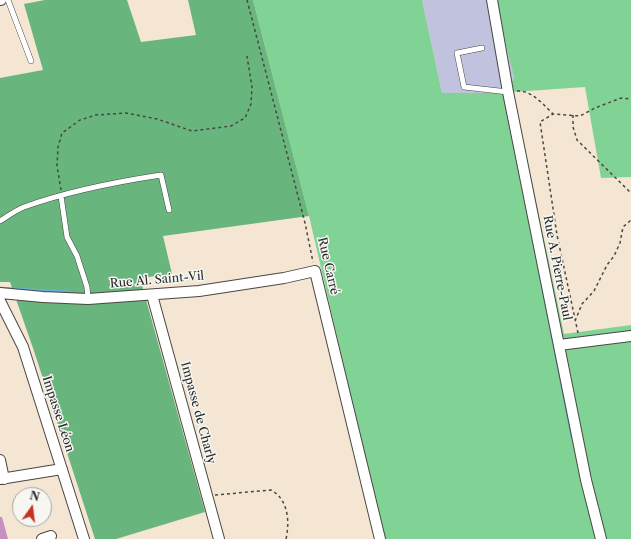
<!DOCTYPE html>
<meta charset="utf-8">
<style>
body{margin:0}
#map{position:relative;width:631px;height:539px;overflow:hidden;background:#f4e6d2;font-family:"Libre Caslon Text",serif}
canvas{display:block}
.north{position:absolute;left:12px;top:487px;width:40px;height:40px;box-sizing:border-box;background:#f6f6f2;border:1px solid #a5a5a2;border-radius:50%;rotate:14deg;font-size:11px;font-weight:700;line-height:16px;text-align:center;color:#2b2b2b}
.north::after{content:'';display:block;margin:auto;width:14px;height:18px;background:#c8321e;clip-path:polygon(50% 0,100% 100%,50% 72%,0 100%)}
</style>
<div id="map">
<canvas width="631" height="539"></canvas>
<div class="north">N</div>
</div>
<script>
const ctx = document.querySelector('canvas').getContext('2d');
ctx.lineJoin = 'round';
function fillPath(path, color) {
  ctx.fillStyle = color;
  ctx.fill(path, 'evenodd');
}
function stroke(path, color, width, dash) {
  ctx.strokeStyle = color;
  ctx.lineWidth = width;
  ctx.lineCap = dash ? 'butt' : 'round';
  ctx.setLineDash(dash || []);
  ctx.stroke(path);
}
function drawText(font, color, halo, rows, align = 'center') {
  ctx.font = font + ' "Libre Caslon Text",serif';
  ctx.lineWidth = 3;
  ctx.setLineDash([]);
  ctx.textBaseline = 'middle';
  ctx.strokeStyle = halo;
  ctx.fillStyle = color;
  for (const [text, x, y, turn = 0] of rows) {
    ctx.save();
    ctx.translate(x, y);
    ctx.rotate((+turn || 0) * Math.PI / 180);
    ctx.textAlign = isNaN(turn) ? turn : align;
    if (halo) ctx.strokeText(text, 0, 0);
    ctx.fillText(text, 0, 0);
    ctx.restore();
  }
}
const industrial = new Path2D(`
 M 422,0 L 495,0 L 514,78 L 509,86 L 486,93 L 442,93 Z`);
const green = new Path2D(`
 M 253,0 L 422,0 L 442,93 L 486,93 L 509,86 L 514,78 L 495,0 L 631,0 L 631,177 L 601,178 L 585,87 L 513,92 L 564,334 L 631,325 L 631,539 L 384,539 L 309,216 Z`);
const forest = new Path2D(`
 M 45,0 L 127,0 L 141,42 L 196,35 L 188,0 L 253,0 L 309,216 L 163,236 L 172,274 L 140,278 L 205,512 L 116,539 L 95,539 L 34,351 L 10,282 L 0,282 L 0,78 L 43,70 L 24,4 Z`);
const stream = new Path2D(`
 M 538,264 L 572,438
 M 0,288 L 70,292`);
const building = new Path2D(`
 M 0,517 L 2,517 L 8,539 L 0,539 Z`);
const path = new Path2D(`
 M 247,0 L 305,223 L 313,262
 M 517,91 C 531,90 543,104 553,114
 M 573,115 L 573,127 L 577,140 L 631,193
 M 61,190 L 57,166 L 58,147 L 62,133 L 80,120 L 96,115 L 126,113 L 157,119 L 192,131 L 231,126 L 245,118 L 251,104 L 252,87 L 247,56
 M 575,321 L 582,304 L 594,291 L 607,265 L 614,256 L 620,243 L 623,227 L 631,220
 M 578,333 L 557,235 L 540,122 L 553,114 L 580,116 L 595,108 L 621,98 L 631,99
 M 215,495 L 271,490 C 288,499 290,521 286,539`);
const lane = new Path2D(`
 M 8,0 L 31,61
 M 482,48 L 457,53 L 464,87 L 508,92
 M 61,196 L 67,237 L 77,256 L 87,287 L 88,299
 M 0,221 C 8,216 16,210 24,207 C 68,191 115,182 161,175 L 169,210`);
const street = new Path2D(`
 M 0,0 L 1,0
 M 492,0 L 508,92 L 586,480 L 601,539
 M 0,293 L 43,297 L 88,299 L 199,291 L 284,278 L 315,271 L 380,539
 M 152,295 L 219,539
 M 0,301 L 23,347 L 84,539
 M 559,345 L 631,336
 M 0,460 L 4,479
 M 0,479 L 62,469
 M 42,539 L 51,536`);
const streetNames = [
 ["Rue Carré",328,266,77],
 ["Rue A. Pierre-Paul",557,268,79],
 ["Rue Al. Saint-Vil",157,280,-5],
 ["Impasse de Charly",198,413,75],
 ["Impasse Léon",58,414,72]
];
fillPath(industrial, '#c1c2dd');
fillPath(green, '#80d395');
fillPath(forest, '#68b57e');
stroke(stream, '#62b2dc', 2.5);
fillPath(building, '#c790bf');
stroke(lane, '#494744', 6);
stroke(street, '#494744', 12);
stroke(path, '#494744', 1.5, [3, 3]);
stroke(lane, '#fff', 5);
stroke(street, '#fff', 10);
drawText('12px', '#2b2b2b', '#f6f6f2', streetNames);
</script>
